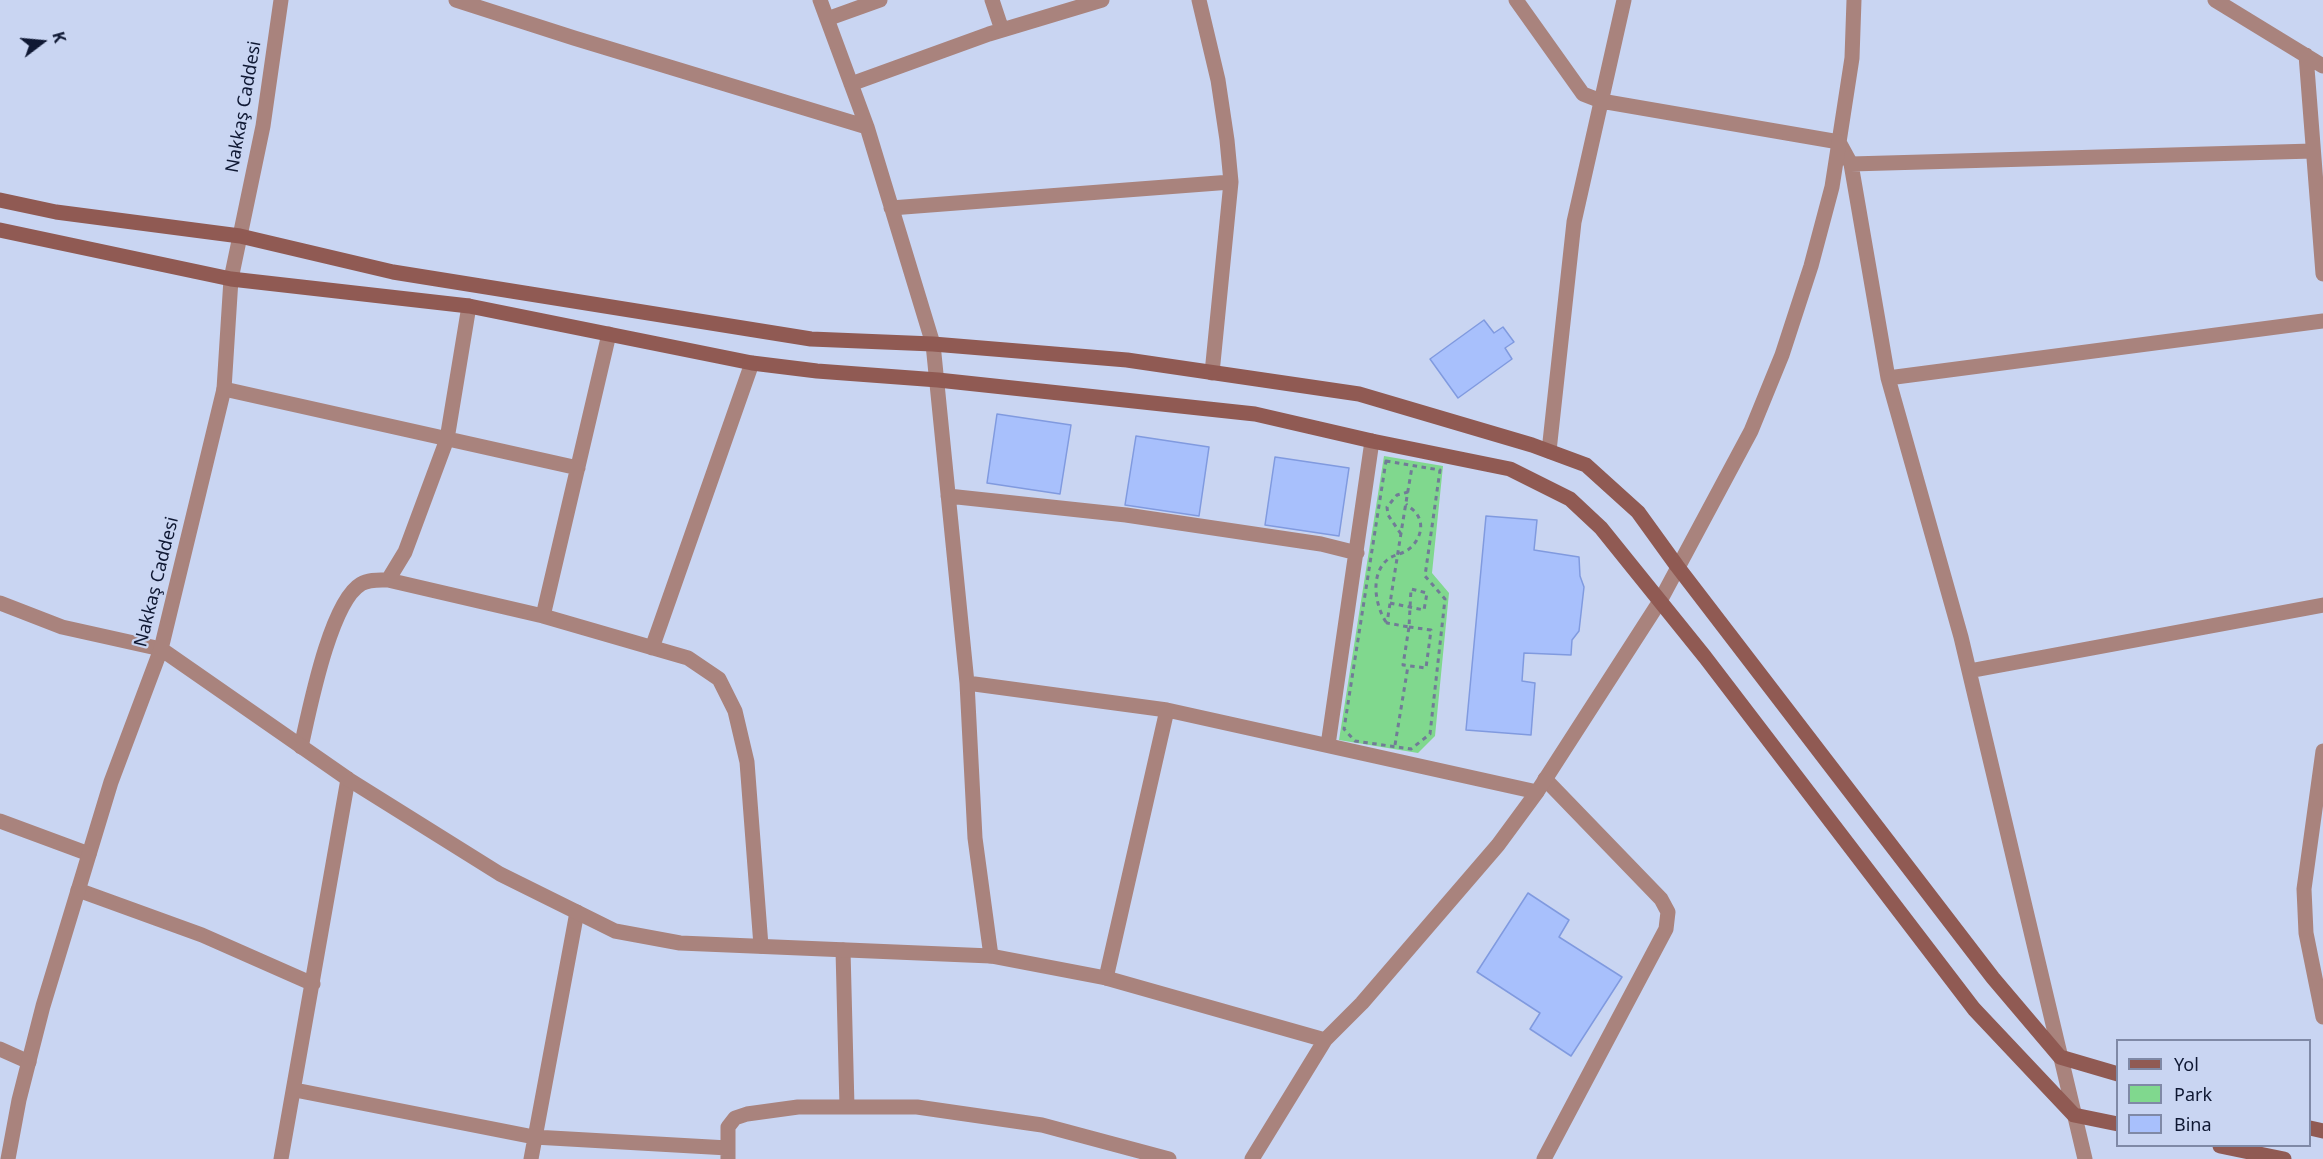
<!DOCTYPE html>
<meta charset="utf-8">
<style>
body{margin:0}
#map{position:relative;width:2323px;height:1159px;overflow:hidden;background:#c9d5f2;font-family:"Noto Sans",sans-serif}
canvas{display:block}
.legend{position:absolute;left:2116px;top:1039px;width:195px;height:108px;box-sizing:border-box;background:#c9d5f2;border:2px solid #7f89a6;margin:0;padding:8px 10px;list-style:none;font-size:18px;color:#0f1833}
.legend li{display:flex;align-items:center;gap:12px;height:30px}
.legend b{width:30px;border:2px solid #7f89a6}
.north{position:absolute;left:12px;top:12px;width:60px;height:60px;-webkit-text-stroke:4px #c9d5f2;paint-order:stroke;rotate:74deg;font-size:16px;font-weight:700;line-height:24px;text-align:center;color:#0f1833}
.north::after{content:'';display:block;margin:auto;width:21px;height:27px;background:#0f1833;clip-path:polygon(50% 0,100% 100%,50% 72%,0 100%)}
</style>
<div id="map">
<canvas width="2323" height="1159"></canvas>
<ul class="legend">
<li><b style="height:8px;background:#905a53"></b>Yol</li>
<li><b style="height:16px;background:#80d88e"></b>Park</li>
<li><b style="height:16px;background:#a8c0fc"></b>Bina</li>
</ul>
<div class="north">K</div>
</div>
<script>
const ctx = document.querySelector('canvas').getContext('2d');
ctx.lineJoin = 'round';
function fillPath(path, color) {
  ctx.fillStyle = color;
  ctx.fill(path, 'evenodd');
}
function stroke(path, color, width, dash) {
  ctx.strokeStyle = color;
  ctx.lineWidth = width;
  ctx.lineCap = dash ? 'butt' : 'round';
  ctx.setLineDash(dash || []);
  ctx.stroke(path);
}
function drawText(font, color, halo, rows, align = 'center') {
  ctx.font = font + ' "Noto Sans",sans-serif';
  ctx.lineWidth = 4.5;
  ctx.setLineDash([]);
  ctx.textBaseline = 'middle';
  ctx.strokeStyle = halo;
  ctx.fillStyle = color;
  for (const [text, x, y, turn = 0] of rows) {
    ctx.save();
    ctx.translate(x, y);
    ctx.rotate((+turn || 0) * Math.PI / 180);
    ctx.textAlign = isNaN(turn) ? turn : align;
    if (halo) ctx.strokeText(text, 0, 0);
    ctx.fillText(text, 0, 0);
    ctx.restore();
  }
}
const green = new Path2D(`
 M 1384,456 L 1443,466 L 1432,573 L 1449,593 L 1435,736 L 1418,753 L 1339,740 Z`);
const building = new Path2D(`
 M 1484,320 L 1494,333 L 1503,327 L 1514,342 L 1505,348 L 1512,359 L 1458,398 L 1430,359 Z
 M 997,414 L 1071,425 L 1060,494 L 987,483 Z
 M 1136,436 L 1209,447 L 1199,516 L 1125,505 Z
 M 1275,457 L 1349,468 L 1339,536 L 1265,525 Z
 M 1486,516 L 1537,520 L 1534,550 L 1579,557 L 1580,576 L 1584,587 L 1579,631 L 1572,640 L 1571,655 L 1524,653 L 1522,681 L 1535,683 L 1531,735 L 1466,730 Z
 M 1528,893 L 1569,920 L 1559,937 L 1622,977 L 1571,1056 L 1530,1029 L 1540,1013 L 1477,972 Z`);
const path = new Path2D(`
 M 1386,461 L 1440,470 L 1425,576 L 1445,599 L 1430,734 L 1411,749 L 1355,741 L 1344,729 Z
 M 1401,534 L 1388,515 L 1387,507 L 1397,495 L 1408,492
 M 1390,603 L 1424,610 L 1427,593 L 1411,589 L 1409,627 L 1387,623 C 1395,571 1403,519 1412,467
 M 1386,622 C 1375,605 1370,575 1387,560 C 1391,556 1398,555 1404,552 C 1417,546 1427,527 1416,513 C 1414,510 1409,507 1406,504
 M 1409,627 L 1431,630 L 1426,668 L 1403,665 Z
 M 1395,745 L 1408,666`);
const minor = new Path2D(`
 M 456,0 L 574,38 L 867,127
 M 820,0 L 867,127 L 933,344 L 967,683 L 975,838 L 991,956
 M 992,0 L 1002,30
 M 1199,0 L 1218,80 L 1227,140 L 1231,182 L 1212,373
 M 1516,0 L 1583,94 L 1601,101 L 1839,142
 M 1854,0 L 1852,58 L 1839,142 L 1851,164 L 1888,378 L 1961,637 L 2085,1159
 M 2215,0 L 2323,66
 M 827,19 L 880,0
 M 2306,55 L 2323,274
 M 851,84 L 989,34 L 1102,0
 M 1851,164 L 2313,151
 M 891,208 L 1231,182
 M 1888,378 L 2323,321
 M 224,389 L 578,468
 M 1549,451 L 1574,222 L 1624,0
 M 948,496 L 1126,515 L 1321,544 L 1357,553
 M 388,580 L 405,552 L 447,439 L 469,306
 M 0,603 L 62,627 L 161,649
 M 543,616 L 609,334
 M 652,648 L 752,363
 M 1969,671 L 2323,605
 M 967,683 L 1167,710 L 1537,792
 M 1328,745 L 1372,441
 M 301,747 C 309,712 330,602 361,584 C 369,579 379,580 388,580 L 543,616 L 688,658 L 719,679 L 735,711 L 747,762 L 761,946
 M 2323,751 L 2304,889 L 2306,933 L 2323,1017
 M 0,821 L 89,854
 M 78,890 L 202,935 L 313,984
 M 843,950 L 847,1107
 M 1106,978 L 1167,710
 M 0,1049 L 29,1062
 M 295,1090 L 534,1137 L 728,1148
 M 281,1159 L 348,779
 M 531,1159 L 577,912
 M 728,1159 L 728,1127 L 735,1118 L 747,1114 L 798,1107 L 917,1107 L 1042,1125 L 1169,1159
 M 1544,1159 L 1666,929 L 1668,912 L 1661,899 L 1545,779`);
const tertiary = new Path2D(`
 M 161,649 L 348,779 L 500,874 L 615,931 L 680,943 L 991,956 L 1106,978 L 1325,1040
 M 8,1159 L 19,1100 L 43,1006 L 111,782 L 161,649 L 224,389 L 231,279 L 263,126 L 281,0
 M 1252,1159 L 1325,1040 L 1362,1003 L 1498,845 L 1537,792 L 1660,601 L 1751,431 L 1782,355 L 1811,266 L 1832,187 L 1839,142`);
const secondary = new Path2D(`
 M 0,200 L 56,212 L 240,236 L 393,272 L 811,339 L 933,344 L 1127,360 L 1359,394 L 1532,445 L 1586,465 L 1638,512 L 1677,566 L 1993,978 L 2060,1057 L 2118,1074
 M 0,230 L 231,279 L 469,306 L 752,363 L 817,371 L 938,380 L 1255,414 L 1372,441 L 1510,469 L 1570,499 L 1601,528 L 1705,657 L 1974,1009 L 2074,1115 L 2118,1124
 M 2310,1128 L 2323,1131
 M 2220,1146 L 2284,1159`);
const streetNames = [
 ["Nakkaş Caddesi",244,107,-80],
 ["Nakkaş Caddesi",157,582,-76]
];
fillPath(green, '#80d88e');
fillPath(building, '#a8c0fc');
stroke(building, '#809adf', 1.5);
stroke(path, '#717b97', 3, [4.5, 4.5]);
stroke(minor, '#a9837d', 15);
stroke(tertiary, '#a9837d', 15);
stroke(secondary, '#905a53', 15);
drawText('18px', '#0f1833', '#c9d5f2', streetNames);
</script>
